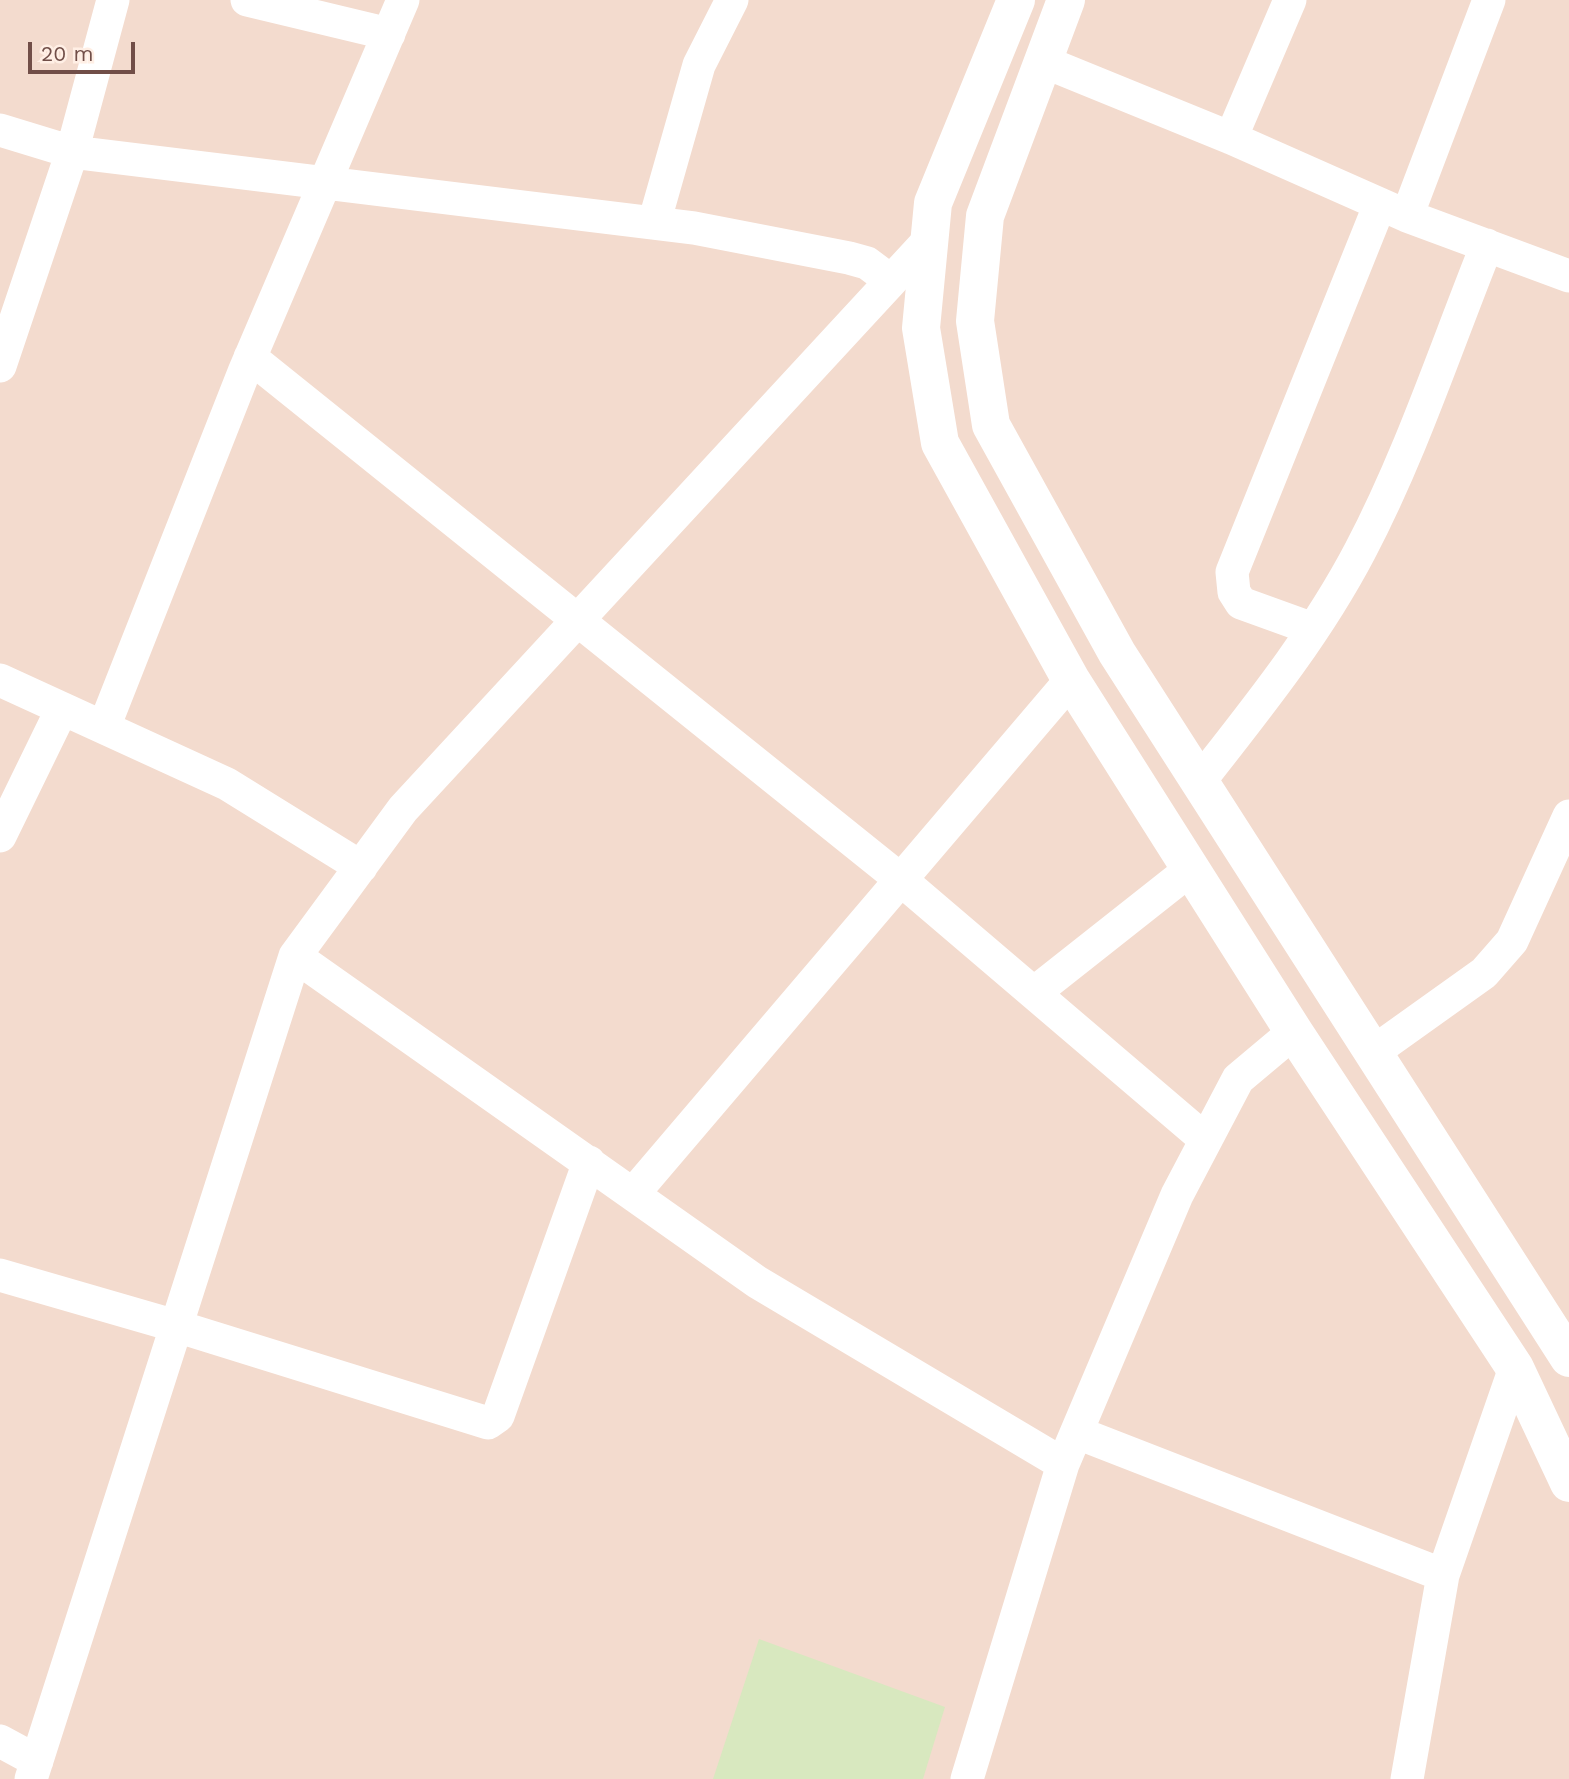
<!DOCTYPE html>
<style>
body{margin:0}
#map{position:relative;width:1569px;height:1779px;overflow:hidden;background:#fbebdf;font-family:"Work Sans",sans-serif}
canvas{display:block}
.scale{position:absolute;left:28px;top:42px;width:107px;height:32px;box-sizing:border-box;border:4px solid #714e48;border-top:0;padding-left:9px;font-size:21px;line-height:24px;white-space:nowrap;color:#714e48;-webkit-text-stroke:5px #ffefe5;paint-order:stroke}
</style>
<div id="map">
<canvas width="1569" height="1779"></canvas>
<div class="scale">20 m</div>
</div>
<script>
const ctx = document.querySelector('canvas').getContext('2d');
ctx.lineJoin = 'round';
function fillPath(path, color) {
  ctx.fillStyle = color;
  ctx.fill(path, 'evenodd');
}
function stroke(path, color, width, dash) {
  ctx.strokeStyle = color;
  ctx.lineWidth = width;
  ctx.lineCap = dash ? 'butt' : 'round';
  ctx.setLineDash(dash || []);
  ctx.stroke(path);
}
const residential = new Path2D(`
 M 0,0 L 1569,0 L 1569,1779 L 0,1779 Z`);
const green = new Path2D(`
 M 759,1639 L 945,1707 L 923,1779 L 713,1779 Z`);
const street = new Path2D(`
 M 247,0 L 389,34
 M 1042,61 L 1231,138 L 1407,216 L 1569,276
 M 0,130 L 72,152 L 694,228 L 849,258 L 867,263 L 891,281
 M 1231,138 L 1290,0
 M 1407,216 L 1489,0
 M 654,223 L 699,65 L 732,0
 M 250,357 L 900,879 L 1206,1140
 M 0,366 L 72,152 L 113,0
 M 1313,629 L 1241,603 L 1234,592 L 1232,572 L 1380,204
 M 0,680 L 227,784 L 361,867
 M 104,727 L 244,372 L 403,0
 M 1199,782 C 1257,708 1316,635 1360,551 C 1411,454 1446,347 1487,245
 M 0,836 L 62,709
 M 295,956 L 757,1282 L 1063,1464
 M 1034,993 L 1191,869
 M 1372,1053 L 1484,973 L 1512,941 L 1569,816
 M 633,1194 L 1071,680
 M 0,1275 L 176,1326 L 488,1423 L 498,1416 L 589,1162
 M 1078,1433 L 1443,1575
 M 0,1741 L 37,1761
 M 31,1779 L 295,956 L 403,809 L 930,239
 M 967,1779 L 1063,1464 L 1177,1195 L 1238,1079 L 1294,1032
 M 1407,1779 L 1443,1575 L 1515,1368`);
const secondary = new Path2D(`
 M 1016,0 L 933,203 L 921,328 L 940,443 L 1071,680 L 1294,1032 L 1515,1368 L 1569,1483
 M 1066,0 L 985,216 L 975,321 L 991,425 L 1117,653 L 1569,1358`);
fillPath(residential, '#f3dbce');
fillPath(green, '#d8e8bf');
stroke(street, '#fff', 33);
stroke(secondary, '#fff', 38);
</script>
